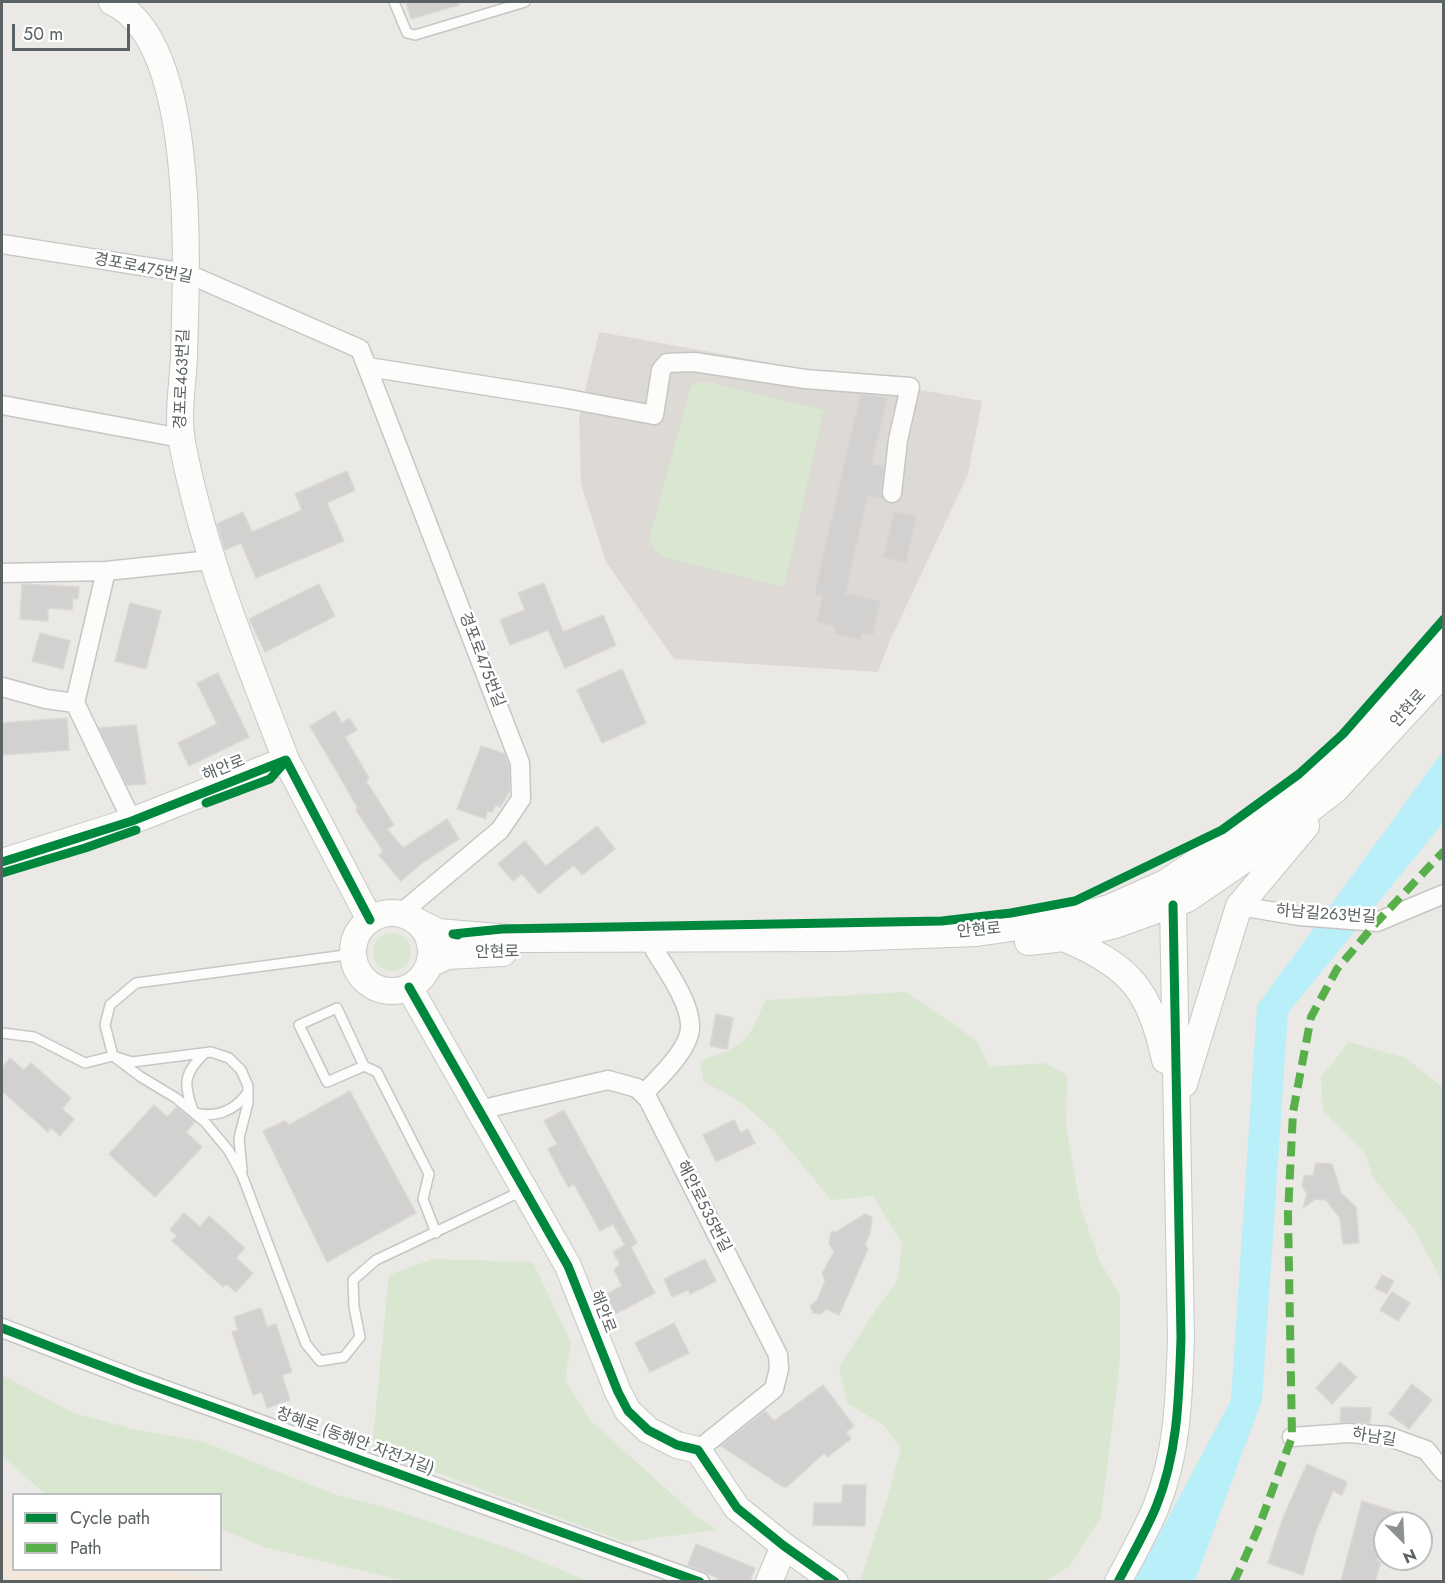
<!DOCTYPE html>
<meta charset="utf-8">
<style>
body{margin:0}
#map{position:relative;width:1445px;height:1583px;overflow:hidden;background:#ebe9e6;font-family:Jost,sans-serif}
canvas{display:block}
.frame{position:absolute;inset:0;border:3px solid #5b6264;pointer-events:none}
.legend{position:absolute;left:12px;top:1493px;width:210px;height:78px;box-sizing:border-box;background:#fff;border:2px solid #bdc0c1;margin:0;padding:8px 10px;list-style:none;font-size:18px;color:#5b6264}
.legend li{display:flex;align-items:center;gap:12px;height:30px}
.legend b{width:30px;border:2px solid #bdc0c1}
.north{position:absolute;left:1373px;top:1511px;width:60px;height:60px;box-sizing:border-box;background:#fff;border:2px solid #bdc0c1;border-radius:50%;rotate:156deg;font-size:16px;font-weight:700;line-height:24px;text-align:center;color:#5b6264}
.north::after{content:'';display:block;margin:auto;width:21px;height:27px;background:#8d9192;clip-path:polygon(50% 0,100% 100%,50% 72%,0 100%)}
.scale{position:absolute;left:12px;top:24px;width:118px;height:27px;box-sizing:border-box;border:3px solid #5b6264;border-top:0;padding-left:8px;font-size:18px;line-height:21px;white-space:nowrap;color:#5b6264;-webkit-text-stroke:4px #fff;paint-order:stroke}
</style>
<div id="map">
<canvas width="1445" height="1583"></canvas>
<div class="frame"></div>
<ul class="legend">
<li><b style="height:8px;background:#00873e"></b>Cycle path</li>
<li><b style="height:8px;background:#58b04a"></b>Path</li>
</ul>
<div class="north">N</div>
<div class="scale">50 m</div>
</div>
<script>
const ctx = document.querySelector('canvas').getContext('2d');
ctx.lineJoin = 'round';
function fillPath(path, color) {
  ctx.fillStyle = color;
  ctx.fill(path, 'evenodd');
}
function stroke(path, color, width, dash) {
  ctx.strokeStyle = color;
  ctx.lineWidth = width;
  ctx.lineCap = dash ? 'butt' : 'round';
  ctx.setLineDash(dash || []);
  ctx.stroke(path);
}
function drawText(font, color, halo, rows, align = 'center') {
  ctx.font = font + ' Jost,"Noto Sans KR",sans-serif';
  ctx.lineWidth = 5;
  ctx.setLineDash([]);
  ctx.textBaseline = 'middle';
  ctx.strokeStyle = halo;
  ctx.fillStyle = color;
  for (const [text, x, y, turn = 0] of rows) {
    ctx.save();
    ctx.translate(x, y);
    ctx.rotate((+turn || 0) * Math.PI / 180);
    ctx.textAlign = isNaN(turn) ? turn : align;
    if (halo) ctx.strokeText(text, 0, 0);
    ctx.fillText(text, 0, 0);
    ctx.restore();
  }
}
const education = new Path2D(`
 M 599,332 L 982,401 L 968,474 L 889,643 L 878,672 L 674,659 L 606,562 L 581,484 L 579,417 Z`);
const green = new Path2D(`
 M 702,381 L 824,410 L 784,587 L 667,558 L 655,551 L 649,540 L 691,386 Z
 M373 952a19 19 0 1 1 38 0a19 19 0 1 1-38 0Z
 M 906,992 L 976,1040 L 990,1067 L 1045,1063 L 1067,1075 L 1066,1126 L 1080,1205 L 1099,1260 L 1120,1295 L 1120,1360 L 1101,1517 L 1069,1567 L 1045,1581 L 860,1581 L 887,1500 L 901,1447 L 883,1425 L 847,1403 L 839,1367 L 877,1308 L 898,1280 L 902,1243 L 873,1196 L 831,1200 L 775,1132 L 742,1103 L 703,1081 L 700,1061 C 744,1046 748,1043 765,1000 Z
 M 1349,1042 L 1406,1058 L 1443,1088 L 1443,1283 L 1414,1229 L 1372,1176 L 1365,1152 L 1323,1111 L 1321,1077 Z
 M 433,1259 L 533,1262 L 571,1343 L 565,1380 L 590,1420 L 695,1515 L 717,1530 L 626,1542 L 372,1449 L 389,1275 Z
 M 2,1375 L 74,1413 L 133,1429 L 204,1442 L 337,1495 L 401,1512 L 508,1548 L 588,1581 L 404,1581 L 264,1547 L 221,1529 L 220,1494 L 45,1494 L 2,1456 Z`);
const sand = new Path2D(`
 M 2,1520 L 13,1525 L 14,1570 L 162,1570 L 224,1581 L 2,1581 Z`);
const water = new Path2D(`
 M 1443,751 L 1443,823 L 1288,1013 L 1262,1400 L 1195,1581 L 1134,1582 L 1231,1400 L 1257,1006 Z`);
const building = new Path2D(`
 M 406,2 L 458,2 L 459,5 L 411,19 Z
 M 860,394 L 888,397 L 872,464 L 884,466 L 881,492 L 883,499 L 868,496 L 846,593 L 881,601 L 873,636 L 862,633 L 860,640 L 834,634 L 835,627 L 816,622 L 822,597 L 814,594 Z
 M 347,471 L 355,490 L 327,503 L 344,541 L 256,578 L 241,543 L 225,550 L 217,524 L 243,512 L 252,532 L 302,510 L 295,494 Z
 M 894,511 L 917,516 L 906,563 L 883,558 Z
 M 544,583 L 563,632 L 603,615 L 616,645 L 565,668 L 548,630 L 510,645 L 500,620 L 525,610 L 518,593 Z
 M 22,584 L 79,587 L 78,599 L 73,598 L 72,610 L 48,608 L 48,621 L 20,619 Z
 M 319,584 L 335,616 L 265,652 L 249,619 Z
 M 130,603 L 161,611 L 146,669 L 115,661 Z
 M 40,633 L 70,641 L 63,669 L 32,661 Z
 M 622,669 L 646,723 L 602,743 L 577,690 Z
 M 218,673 L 249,737 L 189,766 L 178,743 L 217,724 L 197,683 Z
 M 335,711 L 342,723 L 349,718 L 357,730 L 345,737 L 369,778 L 366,781 L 394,825 L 387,829 L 403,848 L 447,819 L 459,839 L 422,863 L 401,881 L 379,855 L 383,851 L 356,810 L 358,808 L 310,726 Z
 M 67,718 L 69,750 L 2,755 L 2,723 Z
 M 136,725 L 146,784 L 127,785 L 99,728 Z
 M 481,746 L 505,754 L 509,766 L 510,791 L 500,807 L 496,805 L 492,812 L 487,811 L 486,819 L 457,809 Z
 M 597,826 L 615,849 L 582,875 L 574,865 L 539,894 L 522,874 L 513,881 L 498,864 L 525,841 L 546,866 Z
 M 716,1014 L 733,1018 L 727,1049 L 710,1046 Z
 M 10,1058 L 24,1070 L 31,1063 L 71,1098 L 62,1109 L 74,1119 L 60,1136 L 51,1128 L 48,1132 L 2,1091 L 2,1068 Z
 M 350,1091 L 416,1213 L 327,1262 L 263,1131 L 285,1121 L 289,1125 Z
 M 154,1105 L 167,1117 L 177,1107 L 195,1122 L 186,1132 L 202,1147 L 155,1197 L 109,1154 Z
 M 564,1110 L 637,1243 L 631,1247 L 655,1293 L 615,1314 L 605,1295 L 622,1286 L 614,1270 L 620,1264 L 613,1252 L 625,1245 L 613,1224 L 600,1231 L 574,1184 L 568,1187 L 548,1149 L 557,1144 L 544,1121 Z
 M 734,1120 L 741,1133 L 748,1129 L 755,1143 L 716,1162 L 703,1135 Z
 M 1316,1163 L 1332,1164 L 1341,1193 L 1356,1207 L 1359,1243 L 1343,1244 L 1340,1218 L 1326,1200 L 1316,1199 L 1303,1208 L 1307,1194 L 1302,1186 L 1304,1176 L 1313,1175 Z
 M 184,1213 L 200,1227 L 209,1216 L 245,1248 L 236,1258 L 253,1273 L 236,1292 L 226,1284 L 223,1287 L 172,1241 L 177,1236 L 170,1230 Z
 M 865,1214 L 872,1217 L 870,1234 L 865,1245 L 868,1249 L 839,1315 L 826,1309 L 821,1314 L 813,1313 L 810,1306 L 817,1300 L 825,1281 L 822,1273 L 834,1252 L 829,1243 L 831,1232 L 836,1232 Z
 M 705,1259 L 716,1281 L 690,1294 L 688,1290 L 672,1297 L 664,1279 Z
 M 1382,1275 L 1394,1281 L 1387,1294 L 1375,1288 Z
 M 1392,1292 L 1410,1303 L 1398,1321 L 1380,1310 Z
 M 261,1308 L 267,1327 L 276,1324 L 292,1372 L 282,1375 L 290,1400 L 267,1408 L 262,1392 L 253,1395 L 232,1332 L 238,1330 L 234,1317 Z
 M 674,1323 L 689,1353 L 650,1372 L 635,1343 Z
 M 1340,1362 L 1357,1377 L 1332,1404 L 1316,1388 Z
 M 1412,1384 L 1432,1400 L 1409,1429 L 1389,1414 Z
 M 823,1385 L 854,1426 L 846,1432 L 851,1439 L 827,1457 L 824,1453 L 787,1487 L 782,1486 L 721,1446 L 765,1411 L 774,1421 Z
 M 1341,1407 L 1371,1408 L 1370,1423 L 1340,1422 Z
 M 1307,1464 L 1347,1482 L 1342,1495 L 1333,1491 L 1316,1531 L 1303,1575 L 1268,1563 L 1284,1515 Z
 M 843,1485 L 866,1485 L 865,1526 L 813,1525 L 814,1503 L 842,1503 Z
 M 1362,1501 L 1423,1520 L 1422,1523 L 1385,1523 L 1385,1535 L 1377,1561 L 1381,1562 L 1375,1581 L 1341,1581 Z
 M 696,1544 L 755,1568 L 750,1581 L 717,1581 L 718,1578 L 688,1565 Z`);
const lane = new Path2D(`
 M 394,2 L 407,33 L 415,35 L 525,2
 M 353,954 L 136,983 L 110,1005 L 105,1025 L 113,1056 L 141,1077 L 176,1098 L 205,1122 L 229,1151 L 242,1175 L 306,1344 L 320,1361 L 344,1357 L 360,1337 L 354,1307 L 353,1280 L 376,1260 L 522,1191
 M 2,1033 L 34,1037 L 85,1063 L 113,1056 L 132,1062 L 211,1052 L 229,1058 L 241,1070 L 248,1086 L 248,1103 L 239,1138 L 242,1170
 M 205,1053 C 183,1073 183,1085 194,1113 C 216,1118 235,1111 248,1092
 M 364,1066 L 337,1008 L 299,1025 L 327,1082 L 364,1066 L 377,1072 L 429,1174 L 423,1199 L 436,1233`);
const street = new Path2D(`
 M 2,244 L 186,273 L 360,349 L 520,763 L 521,799 L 500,830 L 400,914
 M 368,367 L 563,398 L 654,415 L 661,370 L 667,363 L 694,362 L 805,379 L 910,387 L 898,440 L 892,493
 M 2,405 L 181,438
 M 106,571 L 75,703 L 132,821
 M 2,573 L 106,571 L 211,560
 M 2,687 L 46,699 L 75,703
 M 1239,906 L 1300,916 L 1377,922 L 1444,894
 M 643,1094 C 658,1079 690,1049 690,1027 C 691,1004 667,970 655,951
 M 479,1110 L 608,1080 L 637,1088 L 648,1099 L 778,1355 L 779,1369 L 774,1389 L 698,1450
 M 2,1328 L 137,1380 L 700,1582
 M 1292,1437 L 1348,1433 L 1387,1436 L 1426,1450 L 1444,1472`);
const secondary = new Path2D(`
 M 112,2 C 199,42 186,273 184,356 C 183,383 177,415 182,442 C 203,553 246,655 286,760
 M 2,862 L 132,821 L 286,760 L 370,920
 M353 952a39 39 0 1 1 78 0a39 39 0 1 1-78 0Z
 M 414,920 L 438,932 L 520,939 L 841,938 L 977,933 L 1059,921 L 1109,908 L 1165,883 L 1238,834 L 1326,766 L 1444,637
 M 1064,938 C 1131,968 1149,988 1165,1060
 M 1028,942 L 1064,938 L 1115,925 L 1187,899 L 1247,858 L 1335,790 L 1444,672
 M 430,964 L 447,956 L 503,953
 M 409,987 L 568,1266 L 618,1392 L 628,1411 L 648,1430 L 677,1445 L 698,1450 L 737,1508 L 784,1546 L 835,1582
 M 1184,1084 L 1239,906 L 1306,826
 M 769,1582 L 784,1546
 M 1118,1582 C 1131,1557 1145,1533 1156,1507 C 1178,1453 1179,1396 1181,1338 L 1173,905 L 1168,890`);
const quiet = new Path2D(`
 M 1234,1582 L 1258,1529 L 1292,1437 L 1288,1214 L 1293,1112 L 1311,1017 L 1337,969 L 1377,922 L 1444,851`);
const cycleway = new Path2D(`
 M 206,803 L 270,779 L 284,763
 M 2,862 L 132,821 L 286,760 L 370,920
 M 2,873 L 85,848 L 136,830
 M 458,935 L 453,934 L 502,929 L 942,921 L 1011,913 L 1075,901 L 1222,830 L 1299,774 L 1343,734 L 1444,619
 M 409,987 L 568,1266 L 618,1392 L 628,1411 L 648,1430 L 677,1445 L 698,1450 L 737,1508 L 784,1546 L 835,1582
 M 2,1328 L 137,1380 L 700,1582
 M 1118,1582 C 1131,1557 1145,1533 1156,1507 C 1178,1453 1179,1396 1181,1338 L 1173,905`);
const streetNames = [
 ["경포로475번길",143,269,11],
 ["경포로463번길",183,379,-88],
 ["경포로475번길",481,660,69],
 ["안현로",1409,709,-48],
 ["해안로",224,769,-22],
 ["하남길263번길",1326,915,4],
 ["안현로",979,931,-5],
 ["안현로",497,953,-1],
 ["해안로535번길",703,1207,63],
 ["해안로",602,1312,69],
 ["하남길",1374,1438,9],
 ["창혜로 (동해안 자전거길)",355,1442,20]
];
fillPath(education, '#ddd9d5');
fillPath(green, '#d9e7d1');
fillPath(sand, '#f3e7db');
fillPath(water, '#b9eff8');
fillPath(building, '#d3d1d0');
stroke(building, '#dad8d6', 1.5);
stroke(lane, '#c6c6c6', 12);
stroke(street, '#c6c6c6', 21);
stroke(secondary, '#c7c8c8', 28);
stroke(lane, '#fcfcfb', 9);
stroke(street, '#fcfcfb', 18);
stroke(secondary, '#fcfcfb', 26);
stroke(quiet, '#58b04a', 8, [15, 8]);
stroke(cycleway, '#00873e', 9);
drawText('16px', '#5b6264', '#fff', streetNames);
</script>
